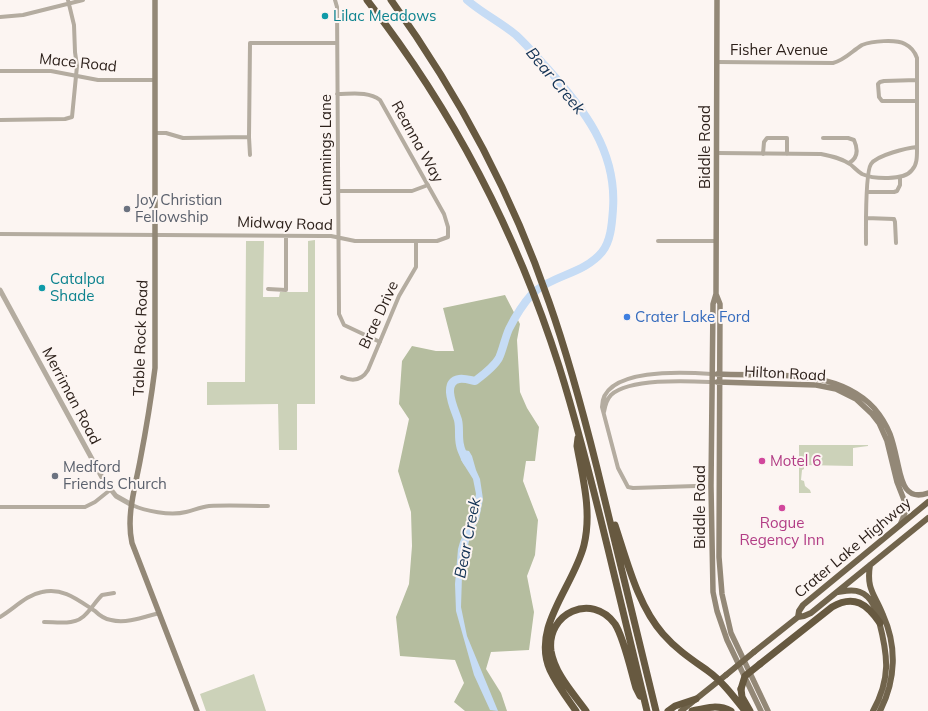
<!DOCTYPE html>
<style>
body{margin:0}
canvas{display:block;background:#fcf5f2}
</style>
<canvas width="928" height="711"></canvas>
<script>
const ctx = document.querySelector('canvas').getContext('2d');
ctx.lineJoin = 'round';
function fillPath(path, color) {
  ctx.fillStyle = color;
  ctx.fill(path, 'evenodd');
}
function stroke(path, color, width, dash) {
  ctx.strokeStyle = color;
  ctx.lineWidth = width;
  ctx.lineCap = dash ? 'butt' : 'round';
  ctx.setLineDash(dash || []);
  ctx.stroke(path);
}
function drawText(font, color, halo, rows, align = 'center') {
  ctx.font = font + ' Mulish,sans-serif';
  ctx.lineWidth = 4;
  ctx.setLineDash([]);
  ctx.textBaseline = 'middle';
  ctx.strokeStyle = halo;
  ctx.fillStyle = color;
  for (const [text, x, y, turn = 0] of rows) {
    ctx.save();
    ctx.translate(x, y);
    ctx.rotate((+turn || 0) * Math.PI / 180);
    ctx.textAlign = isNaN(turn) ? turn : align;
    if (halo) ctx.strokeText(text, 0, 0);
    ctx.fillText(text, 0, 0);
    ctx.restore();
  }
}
const green = new Path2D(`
 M 315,240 L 315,404 L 297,404 L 297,450 L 279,450 L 278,404 L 207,405 L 207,382 L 245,382 L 246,241 L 264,241 L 263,297 L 279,297 L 280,292 L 308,292 L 308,241 Z
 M 799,445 L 868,445 L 868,446 L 853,448 L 853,466 L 804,465 L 804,469 L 802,470 L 801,480 L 804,481 L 805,486 L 810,490 L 811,493 L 799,493 Z
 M 254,674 L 266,711 L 206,711 L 200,694 Z`);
const forest = new Path2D(`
 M 505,295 L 520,324 L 517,340 L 520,392 L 527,408 L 539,427 L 535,461 L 526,461 L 523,481 L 538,520 L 535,555 L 527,576 L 534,612 L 529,650 L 491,652 L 486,669 L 501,693 L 507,711 L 465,711 L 454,702 L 464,683 L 455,660 L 400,656 L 396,617 L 409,584 L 412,546 L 411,512 L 398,471 L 409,419 L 399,404 L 402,361 L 412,346 L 436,351 L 454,351 L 443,308 Z`);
const water = new Path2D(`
 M 464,450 L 469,451 L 472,456 L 476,470 L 480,479 L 483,499 L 479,519 L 470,536 L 465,560 L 462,576 L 461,607 L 467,636 L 498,711 L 490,710 L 474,675 L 456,611 L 455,584 L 458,549 L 460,542 L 471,516 L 476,494 L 473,479 L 461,460 L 460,454 Z`);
const river = new Path2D(`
 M 467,462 C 464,456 461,451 460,445 C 458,437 460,428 458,420 C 455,410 441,382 459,379 C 464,378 470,380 475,381 C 483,375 494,367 499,358 C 503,349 505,338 509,329 C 515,317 523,304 532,294 C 552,275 584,274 602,252 C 611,241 612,223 613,209 C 617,151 584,109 547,68 C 537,57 527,45 516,35 C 500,22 482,13 467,0`);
const minor = new Path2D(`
 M 335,0 L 337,7 L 339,314 L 344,325 L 380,342
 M 0,17 L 23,15 L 83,0
 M 0,71 L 51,71 L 98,80 L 154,80
 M 917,80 L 884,81 L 880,82 L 878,84 L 879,97 L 882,101 L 917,101
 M 0,120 L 65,119 L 72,117 L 77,66 L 75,52 L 74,25 L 68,0
 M 155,133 L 166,133 L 183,138 L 249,137 L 250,43 L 337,43
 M 249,137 L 250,155
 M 823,138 L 848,138 L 854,140 C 858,149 858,158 849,163
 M 717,153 L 821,154 C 831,156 841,158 850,164 C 854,167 857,171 862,174 C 873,179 904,181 912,170 C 917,165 917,157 917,150 L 917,58 C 915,52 911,47 905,44 C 896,39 872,41 862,45 C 852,51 845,60 833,63 L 717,62
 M 763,154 L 764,142 L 767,138 L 787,138 L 787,154
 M 338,191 L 412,191 L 428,185
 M 867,192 L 894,192 L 897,191 L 900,185 L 900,177
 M 866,218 L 894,219 L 895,222 L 896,243
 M 0,234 L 323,236 L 331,236 L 355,241 L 437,241 L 448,237 L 448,227 L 444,214 L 380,100 C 368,91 352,94 337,94
 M 658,241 L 716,241
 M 866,244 C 866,230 865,173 871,164 C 877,155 907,148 917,147
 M 268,289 L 286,290 L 286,236
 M 342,377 C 353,382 362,380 368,370 L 399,296 L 416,267 L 416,241
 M 604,412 C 605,406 606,400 611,395 C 630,378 688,381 712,382
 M 696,486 L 633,488 L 628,487 L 618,468 L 602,407 C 602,367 685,372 712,374
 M 132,505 C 145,511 170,516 186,512 C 194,510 201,507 209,506 C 229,505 249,506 268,506
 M 0,507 L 85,507 L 95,502 L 110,490
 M 0,617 C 14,609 26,595 42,592 C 63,587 78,600 95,611 C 99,615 105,619 111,620 C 126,624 144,617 159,613
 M 44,622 C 58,622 76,626 86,614 C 92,608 96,601 102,595 L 114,593`);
const tertiary = new Path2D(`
 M 0,290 L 104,481 L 116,496 L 132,505`);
const secondary = new Path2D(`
 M 155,0 L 155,368 C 151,400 146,430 140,461 C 135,488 126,516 132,543 L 197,711
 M 717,0 L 716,294 L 713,304 L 711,486 L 713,592 L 717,611 L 727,640 L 761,711
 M 716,294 L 720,304 L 719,557 L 722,594 L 731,633 L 768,711
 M 717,374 C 768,377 835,366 874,408 C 880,415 886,424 890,434 C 893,442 895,451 897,460 C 901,477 903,502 928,493
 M 717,382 L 816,385 L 836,389 L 856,399 L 872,414 L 879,423 L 887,441 L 897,482 L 906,505 L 905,513 L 900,525`);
const trunk = new Path2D(`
 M 870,565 C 866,590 875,594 883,615 C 897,646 896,680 880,711
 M 838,592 C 845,591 853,589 860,592 C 871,596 877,610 879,621 C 888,656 891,678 873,711
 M 798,617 L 799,611 L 803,605 L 928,502
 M 754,652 L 798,617 L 804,616 L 811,613 L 928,518
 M 681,711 L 726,675`);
const motorway = new Path2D(`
 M 367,0 C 452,109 517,234 559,366 C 578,426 593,487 608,549 C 621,603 634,657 647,711
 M 391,0 C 457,92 512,194 549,302 C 568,356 583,412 597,468 C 617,549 636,630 656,711
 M 615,525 C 627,561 638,606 663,634 C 676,649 691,659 708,671 C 722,681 734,697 745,711
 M 760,664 L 832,607 C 854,594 867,604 880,623
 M 741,689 L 742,697 L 750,711
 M 576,711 C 567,698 557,685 550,670 C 531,627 574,586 584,545 C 592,512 583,479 577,446 L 578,438
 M 586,711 C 573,693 555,674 551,651 C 546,613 592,592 615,624 C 624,638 631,671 636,688 L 640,696
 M 668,711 L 675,706 L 696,699
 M 692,711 C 705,708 718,704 731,711`);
const trunkBridge = new Path2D(`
 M 726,675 L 754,652`);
const motorwayBridge = new Path2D(`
 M 741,689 L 745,676 L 760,664`);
const markers = [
 [325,16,4,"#0f9aa8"],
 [127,209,4,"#6b7280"],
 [42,288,4,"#0f9aa8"],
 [627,317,4,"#3f7fe0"],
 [762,461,4,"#d1479c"],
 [55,476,4,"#6b7280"],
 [782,508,4,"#d1479c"]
];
const cultureNames = [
 ["Lilac Meadows",333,16],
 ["Catalpa",50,279],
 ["Shade",50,296]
];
const streetNames = [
 ["Fisher Avenue",779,50],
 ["Mace Road",78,63,6],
 ["Reanna Way",417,142,61],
 ["Biddle Road",705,147,-90],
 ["Cummings Lane",326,150,-90],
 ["Midway Road",285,224,2],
 ["Brae Drive",379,315,-65],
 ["Table Rock Road",141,338,-88],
 ["Hilton Road",785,374,3],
 ["Merriman Road",71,396,62],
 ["Biddle Road",700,507,-90],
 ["Crater Lake Highway",853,548,-40]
];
const worshipNames = [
 ["Joy Christian",135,200],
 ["Fellowship",135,217],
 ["Medford",63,467],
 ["Friends Church",63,484]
];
const shopNames = [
 ["Crater Lake Ford",635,317]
];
const hotelNames = [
 ["Motel 6",770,461],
 ["Rogue",782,523,"center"],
 ["Regency Inn",782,540,"center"]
];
const waterNames = [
 ["Bear Creek",555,81,50],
 ["Bear Creek",468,538,-79]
];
fillPath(green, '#ccd2b9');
fillPath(forest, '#b5bd9f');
fillPath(water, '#c6dcf5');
stroke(river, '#c6dcf5', 8);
stroke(minor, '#b4aca0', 4);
stroke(tertiary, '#b4aca0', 5);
stroke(secondary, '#938877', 5.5);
stroke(trunk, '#71644c', 6);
stroke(motorway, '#675940', 7);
stroke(trunkBridge, '#71644c', 6);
stroke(motorwayBridge, '#675940', 7);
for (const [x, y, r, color] of markers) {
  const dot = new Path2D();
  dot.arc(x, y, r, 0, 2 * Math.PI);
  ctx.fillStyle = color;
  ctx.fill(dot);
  stroke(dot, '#fcf5f2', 1.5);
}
drawText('15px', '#0d838f', '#fcf5f2', cultureNames, 'left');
drawText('15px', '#2d211b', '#fcf5f2', streetNames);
drawText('15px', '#5b616d', '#fcf5f2', worshipNames, 'left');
drawText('15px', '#366cbe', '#fcf5f2', shopNames, 'left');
drawText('15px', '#b23c85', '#fcf5f2', hotelNames, 'left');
drawText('italic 16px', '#113154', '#fcf5f2', waterNames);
</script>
